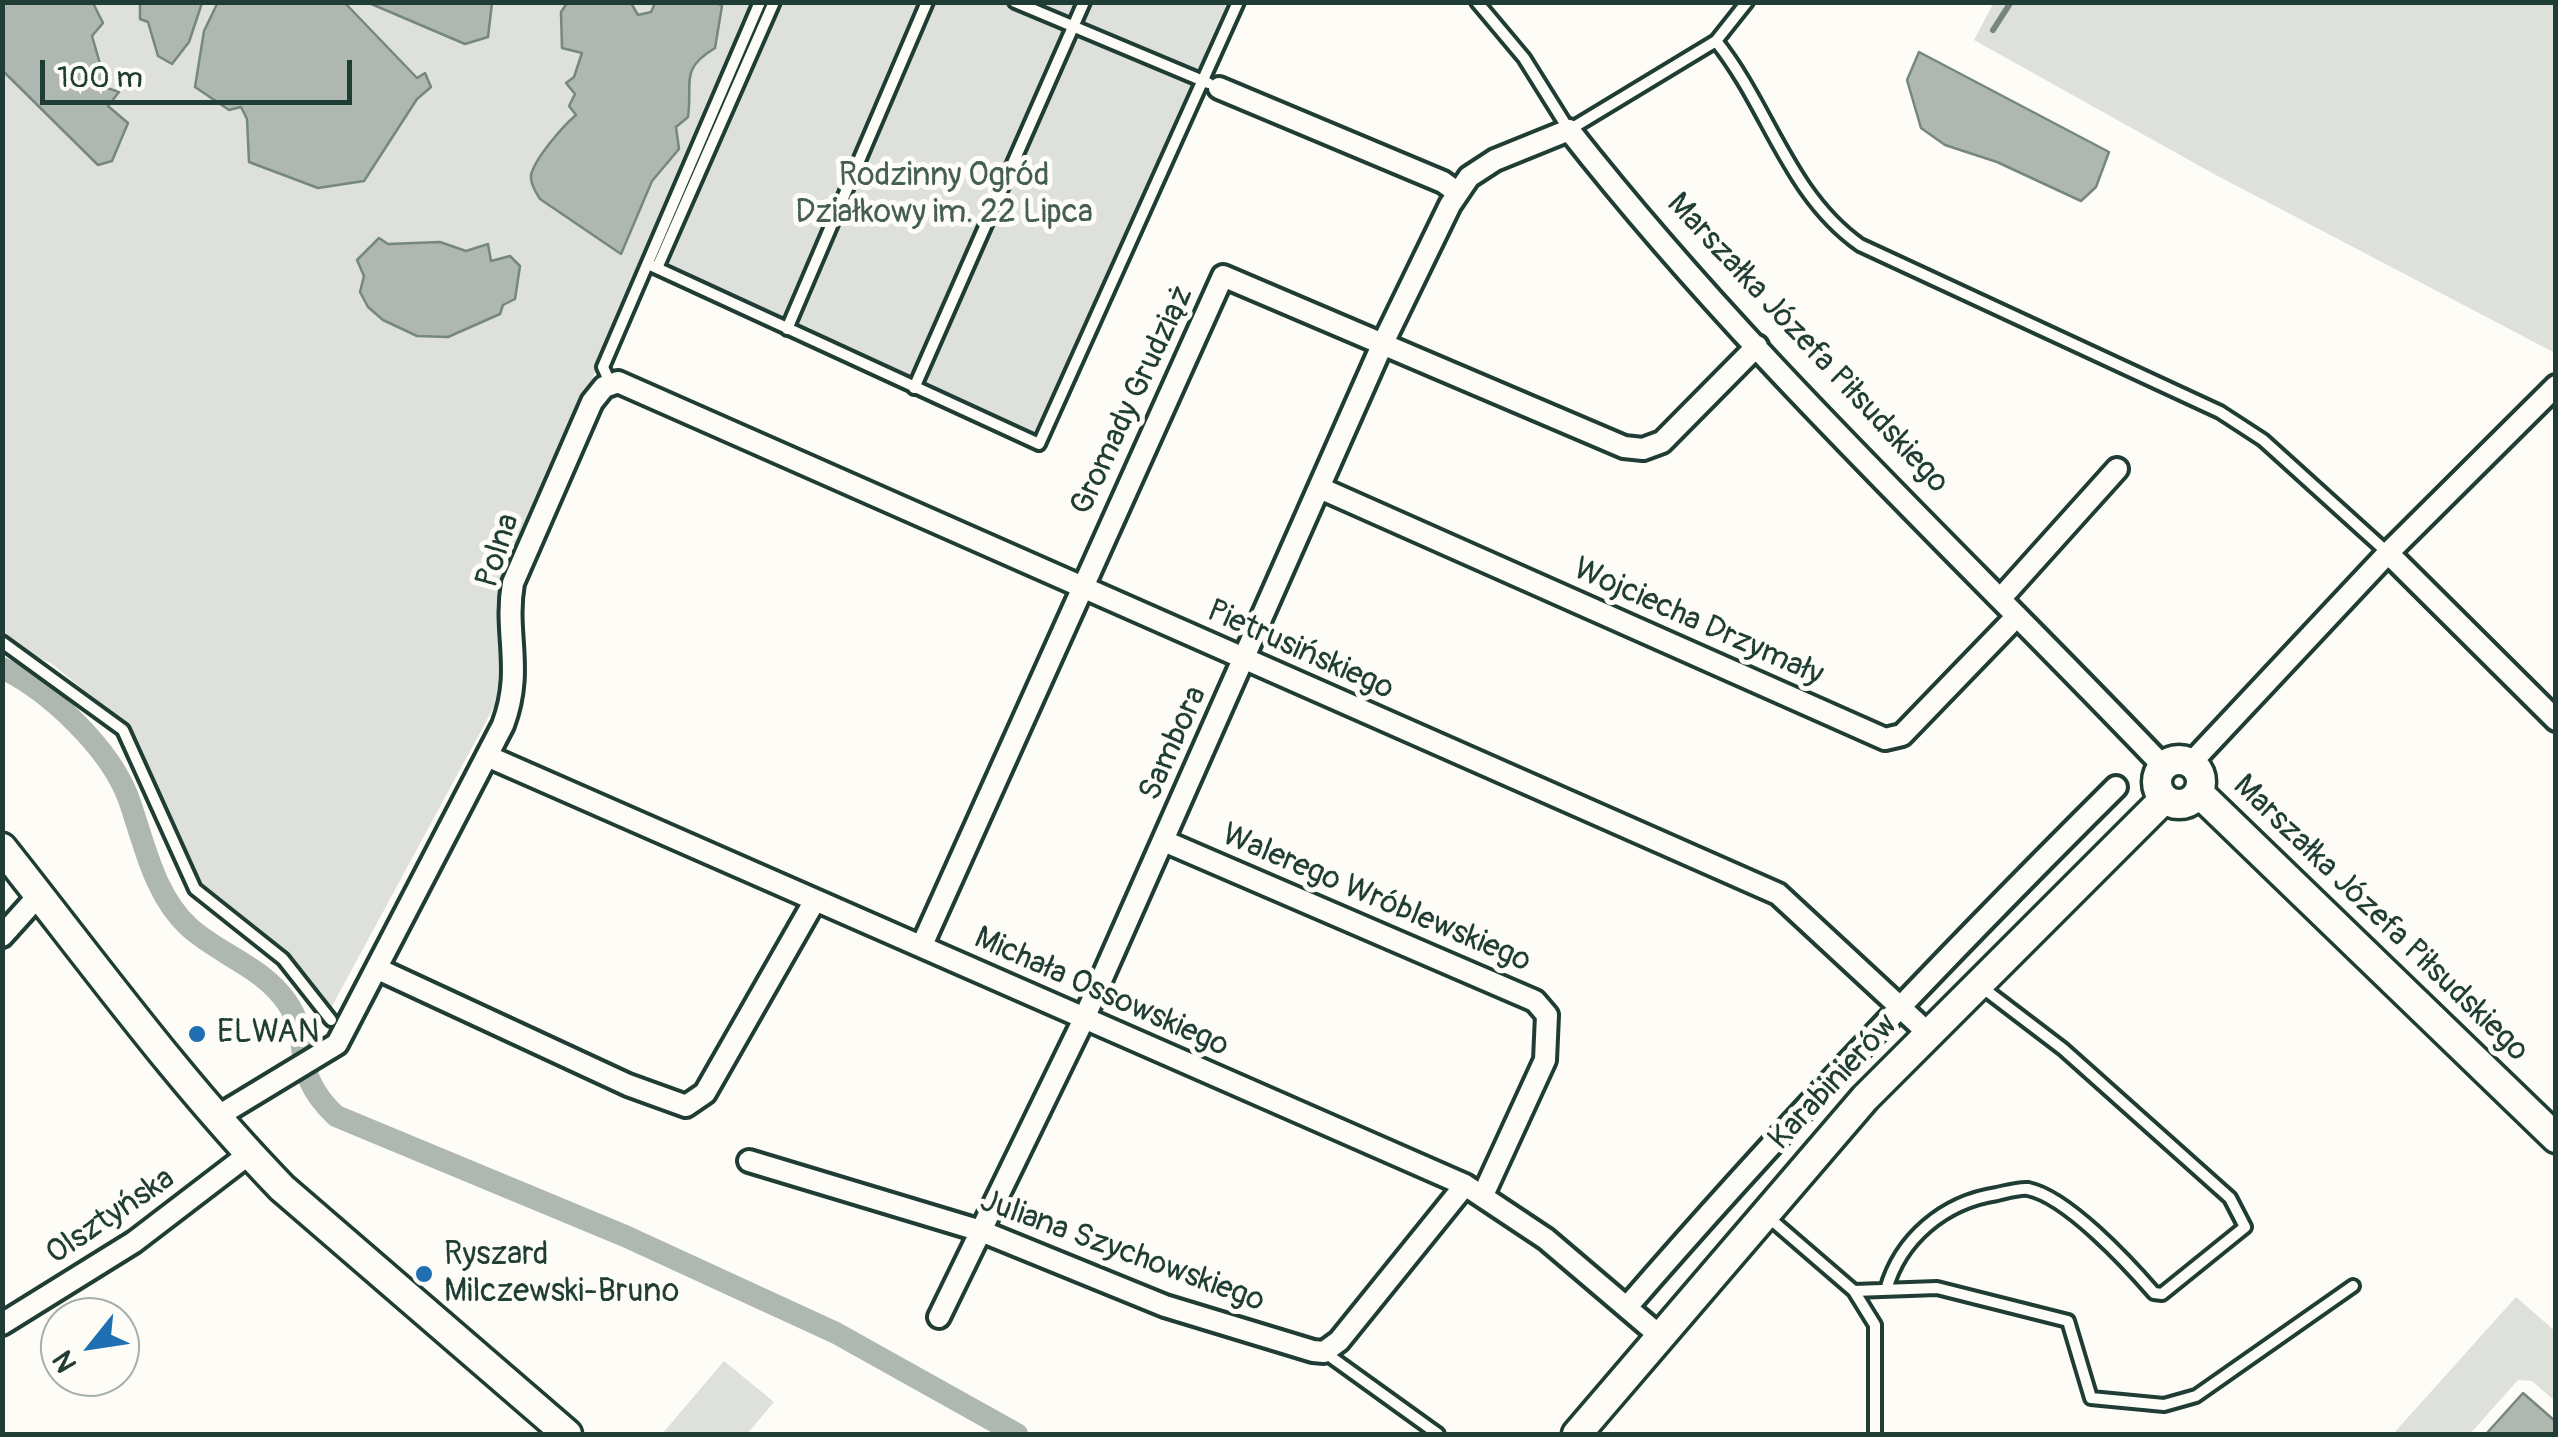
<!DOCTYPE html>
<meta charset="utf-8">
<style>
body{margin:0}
#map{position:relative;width:2558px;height:1437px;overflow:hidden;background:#fdfcf7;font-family:Pangolin,sans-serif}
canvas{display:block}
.frame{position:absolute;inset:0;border:5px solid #1f3d34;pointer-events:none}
.north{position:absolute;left:40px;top:1297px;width:100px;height:100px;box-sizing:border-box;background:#fdfcf7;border:2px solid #a4b0a9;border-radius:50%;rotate:240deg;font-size:28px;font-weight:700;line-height:40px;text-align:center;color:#1f3d34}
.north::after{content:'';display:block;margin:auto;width:35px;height:45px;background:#1f6fb2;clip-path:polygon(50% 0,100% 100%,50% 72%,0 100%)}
.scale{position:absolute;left:40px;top:60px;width:312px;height:45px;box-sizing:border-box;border:5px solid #1f3d34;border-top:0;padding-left:12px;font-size:30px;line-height:35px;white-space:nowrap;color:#1f3d34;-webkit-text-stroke:8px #fdfcf7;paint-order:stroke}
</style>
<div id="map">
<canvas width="2558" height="1437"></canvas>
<div class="frame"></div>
<div class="north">N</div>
<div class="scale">100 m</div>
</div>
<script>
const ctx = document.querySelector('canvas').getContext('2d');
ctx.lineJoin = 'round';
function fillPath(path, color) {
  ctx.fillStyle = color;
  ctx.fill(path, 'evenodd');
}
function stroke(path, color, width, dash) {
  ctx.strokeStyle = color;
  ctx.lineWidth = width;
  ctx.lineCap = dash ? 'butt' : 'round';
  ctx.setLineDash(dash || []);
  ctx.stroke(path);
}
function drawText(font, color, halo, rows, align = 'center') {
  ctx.font = font + ' Pangolin,sans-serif';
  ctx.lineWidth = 10;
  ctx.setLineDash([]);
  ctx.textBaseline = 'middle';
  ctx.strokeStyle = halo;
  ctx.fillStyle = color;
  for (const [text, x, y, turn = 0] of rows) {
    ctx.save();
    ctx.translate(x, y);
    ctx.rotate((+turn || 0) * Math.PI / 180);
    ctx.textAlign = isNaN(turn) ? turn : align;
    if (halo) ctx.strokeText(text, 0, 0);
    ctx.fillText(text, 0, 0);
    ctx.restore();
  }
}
const green = new Path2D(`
 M 1994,2 L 2555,3 L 2555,353 L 2214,174 L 1974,40 Z
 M 2,3 L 750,3 L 595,372 L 502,581 L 502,614 L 509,641 L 502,692 L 324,1021 L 297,967 L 225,902 L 192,885 L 165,836 L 121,721 L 51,663 L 3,643 Z
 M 770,3 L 1245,3 L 1042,453 L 653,273 L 652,265 Z
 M 2516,1297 L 2555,1331 L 2555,1401 L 2532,1381 L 2518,1380 L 2470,1434 L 2393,1434 Z
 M 724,1361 L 774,1402 L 747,1434 L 662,1434 Z`);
const water = new Path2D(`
 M 218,2 L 345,3 L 417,78 L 425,73 L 431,87 L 417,99 L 364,181 L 318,188 L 249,162 L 247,119 L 241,107 L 229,110 L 195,87 L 204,31 Z
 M 2,3 L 93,3 L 103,23 L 92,36 L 107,88 L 119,92 L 108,106 L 128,123 L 112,161 L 98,165 L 3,71 Z
 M 140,3 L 202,3 L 189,42 L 172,64 L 158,56 L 148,22 L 140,19 Z
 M 369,3 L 492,3 L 488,37 L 465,44 Z
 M 717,3 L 722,6 L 715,48 C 679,70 693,81 688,117 L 676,127 L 679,149 L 652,181 L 621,254 L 540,199 C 536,193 530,183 531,175 C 535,158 563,126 576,115 L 569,106 L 575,94 L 566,83 L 574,77 L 582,53 L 562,48 L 561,12 L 567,3 L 631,3 L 638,15 L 651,12 L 655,3 Z
 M 1919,52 L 2109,152 L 2096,187 L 2081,201 L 1997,162 L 1945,145 L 1921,128 L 1907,80 Z
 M 379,238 L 388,244 L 440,242 L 466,251 L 488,244 L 491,261 L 510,256 L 520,266 L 515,299 L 503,305 L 500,314 L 448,337 L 417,336 L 383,320 L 368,307 L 360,292 L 364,276 L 357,260 Z
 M 2523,1393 L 2555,1421 L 2555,1434 L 2486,1434 Z`);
const stream = new Path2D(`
 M 1993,30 L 2011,2`);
const canal = new Path2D(`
 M 2,668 C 50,691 109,748 128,797 C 144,841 153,894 189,927 C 220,955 261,966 286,1001 C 315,1041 286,1069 336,1116 L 625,1236 L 836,1333 L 1017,1434`);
const lane = new Path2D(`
 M 1015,2 L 1208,83
 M 1477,2 L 1524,58 L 1569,130 L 1716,41 L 1747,2
 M 1716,41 C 1769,107 1788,194 1860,245 L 2220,412 L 2263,440 L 2388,553
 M 648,264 L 1039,444 L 1238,2
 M 657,268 L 774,2
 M 787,329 L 927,2
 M 610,383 L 603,367 L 760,2
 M 914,388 L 1084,2
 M 2,642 L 123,730 L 195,889 L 283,959 L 331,1020
 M 1767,1216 L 1854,1291 L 1875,1325 L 1875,1434
 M 1886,1290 C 1900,1239 1944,1202 1997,1194 C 2006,1192 2020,1188 2028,1189 C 2067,1197 2128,1263 2154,1293 L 2162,1294 L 2245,1227 L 2230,1198 L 2063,1049 L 1979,985
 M 1854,1291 L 1937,1288 L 2068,1321 L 2091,1398 L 2164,1405 L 2196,1396 L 2353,1286
 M 1324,1352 L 1438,1434`);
const street = new Path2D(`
 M 1219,88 L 1443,182 L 1458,193
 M 1320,488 L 1885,739 L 1902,735 L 2017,616
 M 2388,553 L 2556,720
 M 2001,598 L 2117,469
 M 487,756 L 1465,1185 L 1546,1239 L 1660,1336
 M 2191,763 L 2388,553 L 2556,386
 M 1164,841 L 1535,1001 L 1547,1015 L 1545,1060 L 1483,1195
 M 2,936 L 39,895
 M 922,945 L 1223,276 L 1624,447 L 1643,449 L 1662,442 L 1757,346
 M 378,969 L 628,1085 L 686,1106 L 705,1093 L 814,902
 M 215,1118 L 337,1044 L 503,725 C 524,669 504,634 513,583 L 592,402 L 604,387 L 618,382 L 1778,894 L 1928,1033
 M 749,1161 L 981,1231 L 1165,1306 L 1313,1351 L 1324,1352 L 1339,1341 L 1465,1185
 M 1627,1307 C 1783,1127 1947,955 2116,787
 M 939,1317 L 1083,1021 L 1383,343 L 1450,205 L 1469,177 L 1495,160 L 1569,130 C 1748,358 1964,557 2163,766
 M 2,1324 L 134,1242 L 249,1154`);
const secondary = new Path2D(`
 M2157 782a22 22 0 1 1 44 0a22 22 0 1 1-44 0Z
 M 2199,793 L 2556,1138
 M 2,848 C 94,964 179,1082 282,1188 L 567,1434
 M 1577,1434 L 1865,1098 L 2164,799`);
const markers = [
 [197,1034,10,"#1f6fb2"],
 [424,1274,10,"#1f6fb2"]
];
const parkNames = [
 ["Rodzinny Ogród",944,177],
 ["Działkowy im. 22 Lipca",944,214]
];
const streetNames = [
 ["Marszałka Józefa Piłsudskiego",1807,344,47],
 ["Gromady Grudziąż",1133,401,-65],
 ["Polna",499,551,-72],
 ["Wojciecha Drzymały",1698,623,24],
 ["Pietrusińskiego",1300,651,24],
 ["Sambora",1174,744,-66],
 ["Walerego Wróblewskiego",1376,899,23],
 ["Marszałka Józefa Piłsudskiego",2380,919,44],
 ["Michała Ossowskiego",1101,993,24],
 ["Karabinierów",1834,1083,-47],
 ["Olsztyńska",111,1217,-34],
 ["Juliana Szychowskiego",1122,1252,20]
];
const poiNames = [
 ["ELWAN",217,1034],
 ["Ryszard",444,1256],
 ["Milczewski-Bruno",444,1293]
];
fillPath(green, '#dde0db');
fillPath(water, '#aeb8b1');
stroke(water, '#75877f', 2.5);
stroke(stream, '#75877f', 6);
stroke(canal, '#aeb8b1', 22);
stroke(lane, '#1f3d34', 18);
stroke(street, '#1f3d34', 28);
stroke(secondary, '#1f3d34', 35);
stroke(lane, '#fdfcf7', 10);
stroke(street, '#fdfcf7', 20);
stroke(secondary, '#fdfcf7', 28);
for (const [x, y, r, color] of markers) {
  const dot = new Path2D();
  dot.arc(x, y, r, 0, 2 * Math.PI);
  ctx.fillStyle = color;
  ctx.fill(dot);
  stroke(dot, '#fdfcf7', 4);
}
drawText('32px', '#455e55', '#fdfcf7', parkNames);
drawText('32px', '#1f3d34', '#fdfcf7', streetNames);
drawText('32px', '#1f3d34', '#fdfcf7', poiNames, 'left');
</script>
